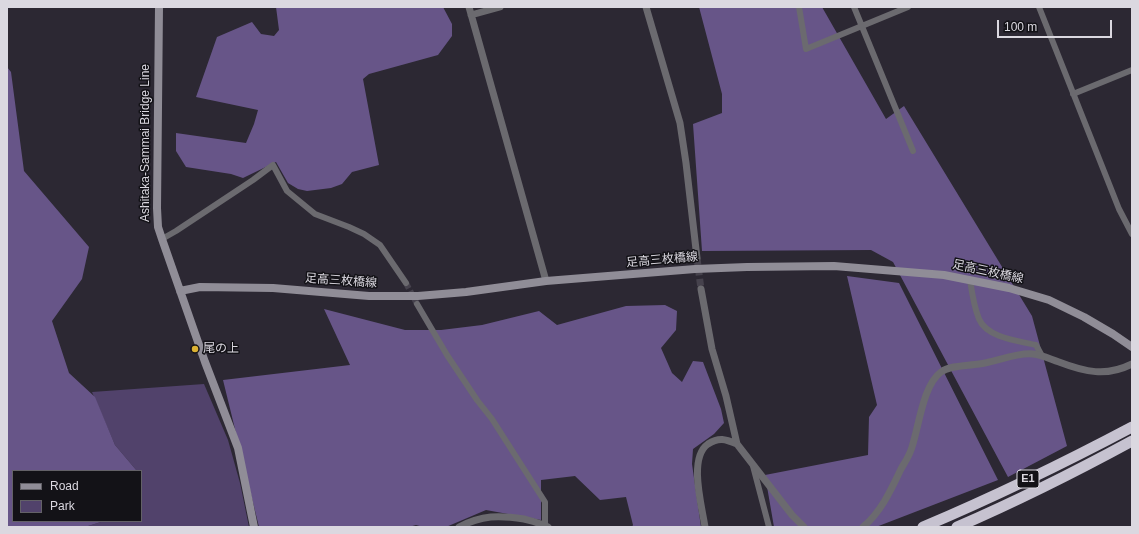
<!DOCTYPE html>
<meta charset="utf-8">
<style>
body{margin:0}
#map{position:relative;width:1139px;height:534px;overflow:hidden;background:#2c2833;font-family:Arial,sans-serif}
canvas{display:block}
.frame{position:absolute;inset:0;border:8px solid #dbd8e0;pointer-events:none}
.legend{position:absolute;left:12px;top:470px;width:130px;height:52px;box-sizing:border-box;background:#131217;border:1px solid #636167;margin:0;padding:5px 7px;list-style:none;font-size:12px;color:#dbd8e0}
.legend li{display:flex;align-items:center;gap:8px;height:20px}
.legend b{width:20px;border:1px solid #636167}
.scale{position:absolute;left:997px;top:20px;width:115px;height:18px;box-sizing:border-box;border:2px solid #dbd8e0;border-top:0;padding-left:5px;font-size:12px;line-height:14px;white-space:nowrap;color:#dbd8e0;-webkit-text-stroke:3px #131217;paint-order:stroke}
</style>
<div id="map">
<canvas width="1139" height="534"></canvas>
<div class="frame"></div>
<ul class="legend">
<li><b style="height:5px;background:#908d97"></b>Road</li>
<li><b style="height:11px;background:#51426b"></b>Park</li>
</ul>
<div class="scale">100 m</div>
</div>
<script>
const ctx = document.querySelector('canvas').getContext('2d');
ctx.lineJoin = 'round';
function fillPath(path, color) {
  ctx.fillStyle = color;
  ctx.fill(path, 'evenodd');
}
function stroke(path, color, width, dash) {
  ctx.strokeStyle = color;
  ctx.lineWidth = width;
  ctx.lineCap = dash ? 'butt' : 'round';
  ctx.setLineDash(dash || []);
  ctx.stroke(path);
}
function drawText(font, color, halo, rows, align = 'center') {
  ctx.font = font + ' Arial,"Noto Sans JP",sans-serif';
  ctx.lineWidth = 3;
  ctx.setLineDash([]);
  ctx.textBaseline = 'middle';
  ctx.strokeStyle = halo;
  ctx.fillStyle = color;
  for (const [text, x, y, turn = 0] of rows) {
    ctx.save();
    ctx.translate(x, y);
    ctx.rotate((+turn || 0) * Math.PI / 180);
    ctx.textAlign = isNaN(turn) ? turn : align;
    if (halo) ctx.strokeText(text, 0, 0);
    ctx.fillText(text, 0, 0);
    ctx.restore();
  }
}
const green = new Path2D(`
 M 204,384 L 228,440 L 240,483 L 249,527 L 85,527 L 104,521 L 141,521 L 141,471 L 137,471 L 115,445 L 92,392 Z`);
const forest = new Path2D(`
 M 276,7 L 443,7 L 452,24 L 452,36 L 438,55 L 369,74 L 363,79 L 379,165 L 352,172 L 342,184 L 331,188 L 307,191 L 298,189 L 288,183 L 276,162 L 243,178 L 231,174 L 186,167 L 176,151 L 176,133 L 246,143 L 254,124 L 258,110 L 196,97 L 217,37 L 252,22 L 261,34 L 274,36 L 279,30 Z
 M 699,7 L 822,7 L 886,119 L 904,106 L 1032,316 L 1067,446 L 1008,477 L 893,262 L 871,250 L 702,251 L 693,124 L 722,113 L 722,94 Z
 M 7,67 L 11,72 L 24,171 L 89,247 L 82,279 L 52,321 L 69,373 L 95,397 L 115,445 L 137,471 L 13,471 L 13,521 L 104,521 L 85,527 L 7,527 Z
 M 847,276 L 899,283 L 998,480 L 876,527 L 774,527 L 765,475 L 868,455 L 869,417 L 877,405 Z
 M 665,305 L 677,311 L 676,330 L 661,348 L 672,373 L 682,382 L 693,361 L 703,362 L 721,409 L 724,423 L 714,434 L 693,449 L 692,464 L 701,527 L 632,527 L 633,525 L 626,497 L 600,500 L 575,476 L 541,480 L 541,520 L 486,510 L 446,527 L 423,527 L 416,525 L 409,527 L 259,527 L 223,380 L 350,365 L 324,309 L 405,330 L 441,330 L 482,325 L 539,311 L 557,325 L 626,306 Z`);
const minorTunnel = new Path2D(`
 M 406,283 L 417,304`);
const tertiaryTunnel = new Path2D(`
 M 697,258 L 701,289`);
const minor = new Path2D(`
 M 799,7 L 806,49 L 908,7
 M 854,7 L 913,151
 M 1039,7 L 1119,209 L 1132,234
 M 1073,94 L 1132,70
 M 162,239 L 176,231 L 253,180 L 273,165 L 287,191 L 315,214 L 349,227 L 364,234 L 380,245 L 406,283
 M 970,280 C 972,293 974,307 979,319 C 987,338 1019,341 1036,345 L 1042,356
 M 417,304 L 447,355 L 477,400 L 492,419 L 545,502 L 545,525
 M 753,466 L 769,527`);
const tertiary = new Path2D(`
 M 469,7 L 546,281
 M 646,7 L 680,123 L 686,163 L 697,258
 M 471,15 L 500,7
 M 701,289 L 712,349 L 726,396 L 737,444
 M 459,527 C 482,515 499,515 524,519 C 532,521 541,523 548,527
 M 705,527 C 702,506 688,458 708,444 C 719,437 725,439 737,444 L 792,515 L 804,527
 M 863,527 C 881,512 891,490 901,469 C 905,462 910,455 912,447 C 919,426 923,385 941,372 C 951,365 967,366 979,364 C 995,362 1018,352 1033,354 C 1042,355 1050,359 1059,362 C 1085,372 1106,377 1132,364`);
const secondary = new Path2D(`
 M 159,7 L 157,208 L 158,227 L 162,239 L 205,362 L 238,448 L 254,527
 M 180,291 L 200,287 L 273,288 L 369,296 L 418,296 L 466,292 L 546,281 L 695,269 L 747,267 L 834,266 L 944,275 L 1009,288 L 1049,300 L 1084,317 L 1113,334 L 1132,347`);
const motorway = new Path2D(`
 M 923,527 C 994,497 1064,463 1132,427
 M 957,527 C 1017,501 1075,472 1132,441`);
const markers = [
 [195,349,4,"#dcb233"]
];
const shields = [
 [1028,479,22]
];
const shieldNames = [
 ["E1",1028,479]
];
const streetNames = [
 ["Ashitaka-Sammai Bridge Line",146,143,-90],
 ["足高三枚橋線",662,260,-5],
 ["足高三枚橋線",988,272,12],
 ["足高三枚橋線",341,281,4]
];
const poiNames = [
 ["尾の上",203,349]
];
fillPath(green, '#51426b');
fillPath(forest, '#675588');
stroke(minorTunnel, '#46424d', 6, [6, 3]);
stroke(tertiaryTunnel, '#46424d', 7, [7, 3.5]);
stroke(minor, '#6b6a6f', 6);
stroke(tertiary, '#6b6a6f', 7);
stroke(secondary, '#908d97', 8);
stroke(motorway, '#c6c2d0', 11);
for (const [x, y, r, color] of markers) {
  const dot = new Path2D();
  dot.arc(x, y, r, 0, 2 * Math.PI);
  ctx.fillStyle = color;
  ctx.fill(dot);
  stroke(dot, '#131217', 1.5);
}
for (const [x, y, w] of shields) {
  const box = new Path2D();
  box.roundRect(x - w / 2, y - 9, w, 18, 3);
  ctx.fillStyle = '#131217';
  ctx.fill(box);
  stroke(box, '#dbd8e0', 1);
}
drawText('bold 11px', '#dbd8e0', null, shieldNames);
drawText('12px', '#dbd8e0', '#131217', streetNames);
drawText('12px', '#dbd8e0', '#131217', poiNames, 'left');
</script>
